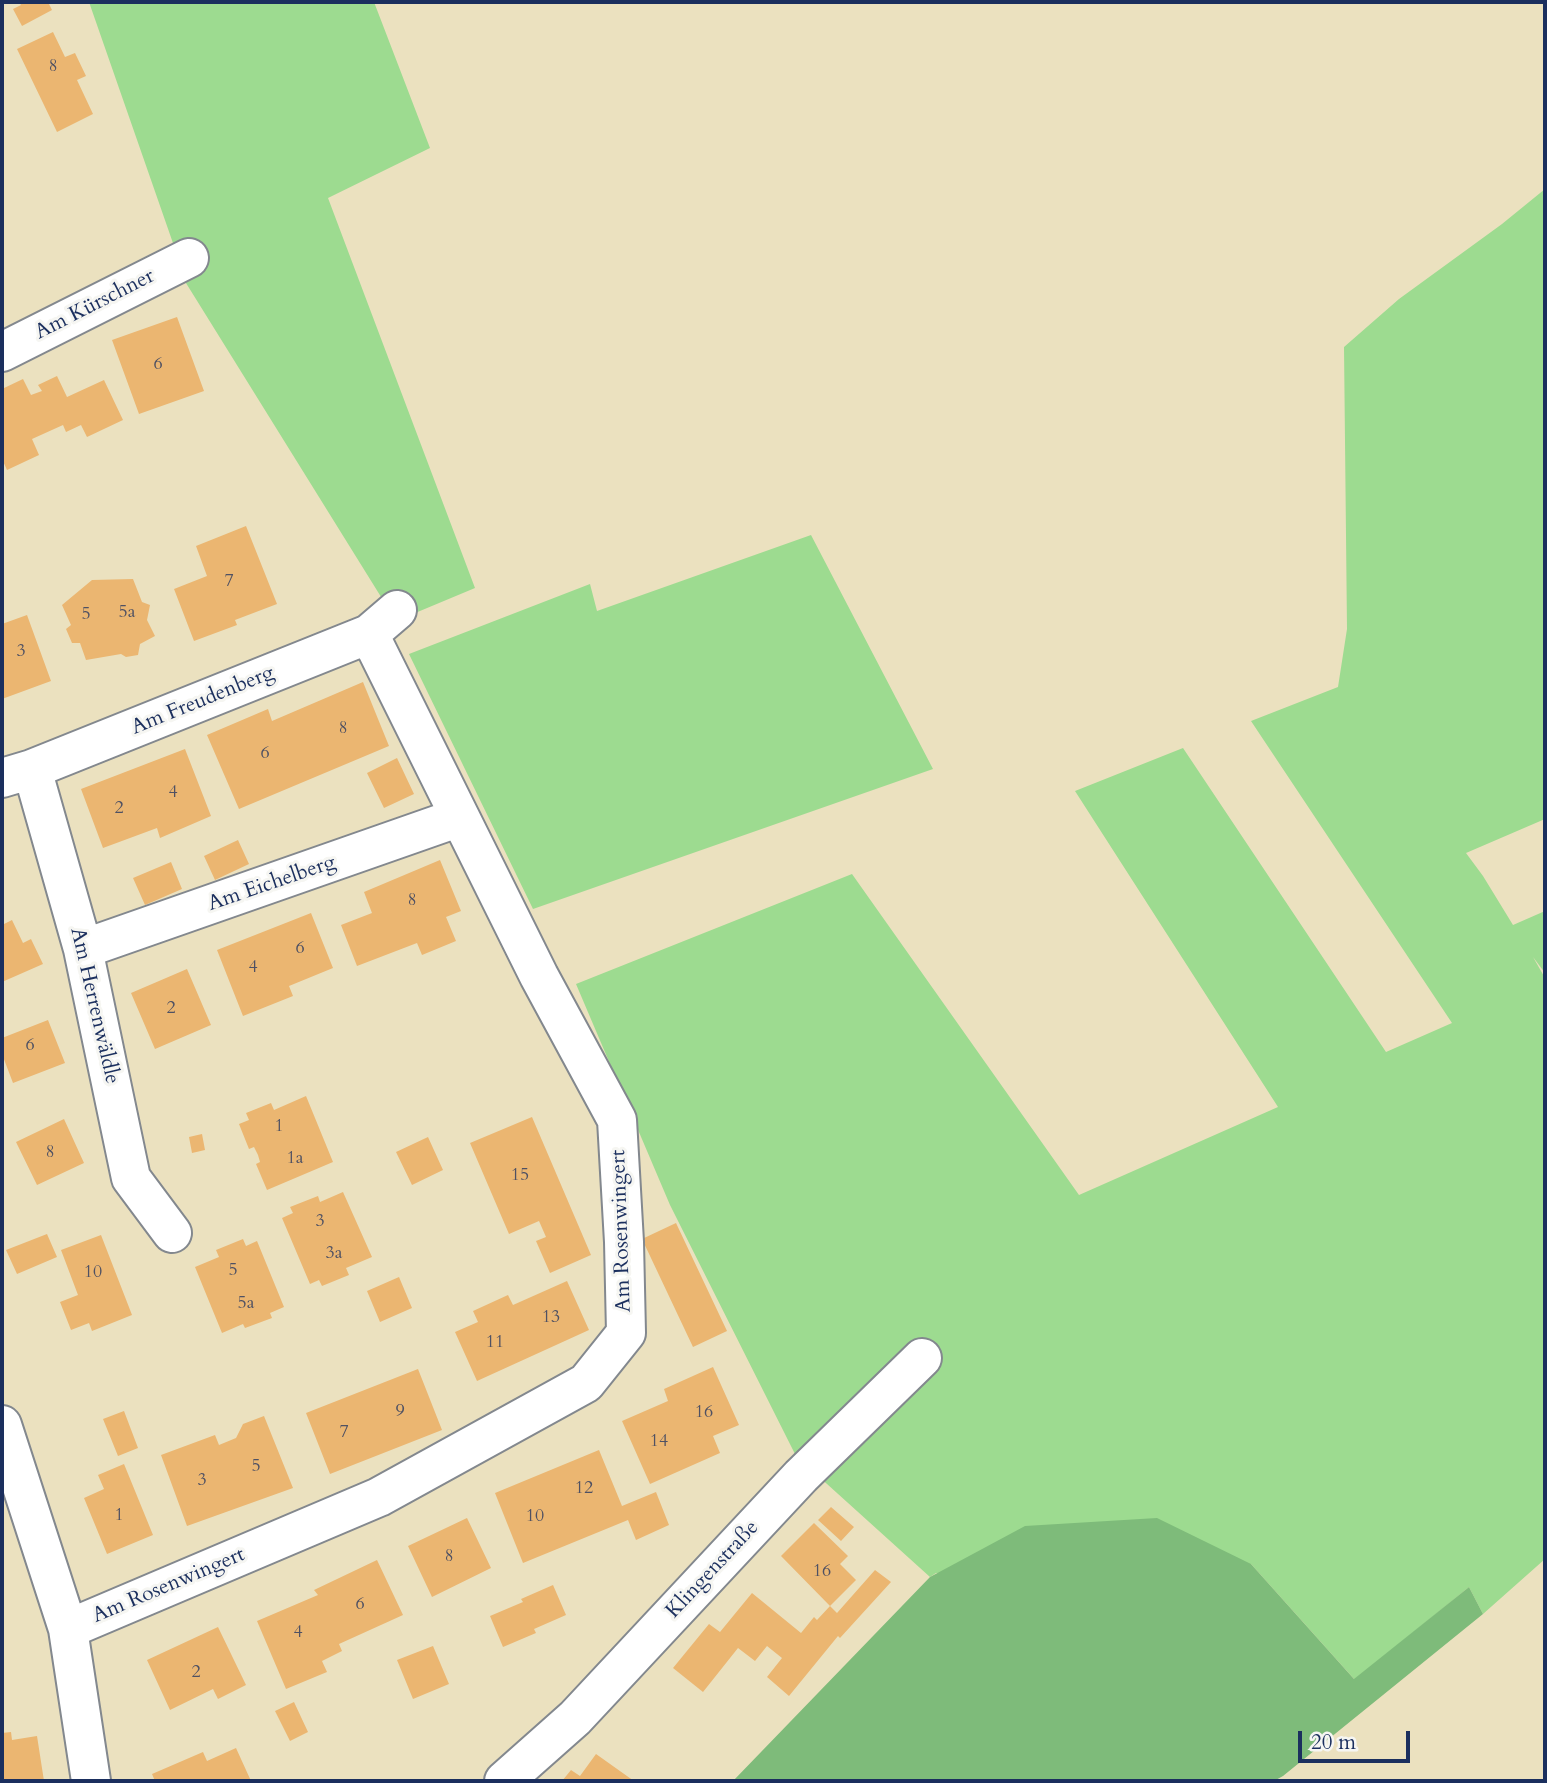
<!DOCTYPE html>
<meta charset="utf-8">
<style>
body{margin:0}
#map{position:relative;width:1547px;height:1783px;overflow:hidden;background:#ebe1bf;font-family:Cardo,serif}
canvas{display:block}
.frame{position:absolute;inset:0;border:4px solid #1b2f5e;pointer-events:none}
.scale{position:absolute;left:1298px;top:1731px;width:112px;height:32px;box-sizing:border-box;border:4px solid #1b2f5e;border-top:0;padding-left:9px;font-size:21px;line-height:24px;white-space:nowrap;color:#1b2f5e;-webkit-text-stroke:5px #f6f6f2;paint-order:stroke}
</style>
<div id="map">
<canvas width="1547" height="1783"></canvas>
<div class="frame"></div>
<div class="scale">20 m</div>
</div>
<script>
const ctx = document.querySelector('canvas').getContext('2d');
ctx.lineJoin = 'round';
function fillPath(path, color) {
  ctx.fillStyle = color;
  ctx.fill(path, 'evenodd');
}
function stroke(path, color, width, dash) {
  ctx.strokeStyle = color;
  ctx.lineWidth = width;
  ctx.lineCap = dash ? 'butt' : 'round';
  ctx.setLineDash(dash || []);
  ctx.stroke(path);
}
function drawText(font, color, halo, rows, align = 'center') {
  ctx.font = font + ' Cardo,serif';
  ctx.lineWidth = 6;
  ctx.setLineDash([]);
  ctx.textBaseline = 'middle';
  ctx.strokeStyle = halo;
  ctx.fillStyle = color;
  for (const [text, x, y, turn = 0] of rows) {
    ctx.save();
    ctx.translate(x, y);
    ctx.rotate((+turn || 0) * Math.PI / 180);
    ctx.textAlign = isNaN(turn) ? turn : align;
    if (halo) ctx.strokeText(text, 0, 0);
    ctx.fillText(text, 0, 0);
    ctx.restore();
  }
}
const green = new Path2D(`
 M 89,2 L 374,2 L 430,148 L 328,198 L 475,588 L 396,621 L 181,275 L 174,246 Z
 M 1545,189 L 1545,819 L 1466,853 L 1483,876 L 1513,925 L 1545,911 L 1545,973 L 1533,957 L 1545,978 L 1545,1559 L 1483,1614 L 1469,1587 L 1355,1680 L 1251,1564 L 936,1573 L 930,1577 L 796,1456 L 670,1205 L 576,984 L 852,874 L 1079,1195 L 1278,1107 L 1075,791 L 1183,748 L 1386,1052 L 1452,1023 L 1251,721 L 1338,687 L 1347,629 L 1344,347 L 1399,299 L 1502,224 Z
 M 811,535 L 933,769 L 533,909 L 409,654 L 590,584 L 597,611 Z`);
const forest = new Path2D(`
 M 1157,1518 L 1251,1564 L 1354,1679 L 1469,1587 L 1483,1614 L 1283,1776 L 1274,1781 L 733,1781 L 930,1577 L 1025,1526 Z`);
const building = new Path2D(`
 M 19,2 L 48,2 L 52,10 L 22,26 L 13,9 L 21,5 Z
 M 53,32 L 65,57 L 75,53 L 86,76 L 77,80 L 93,114 L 57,132 L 17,49 Z
 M 177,317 L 204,391 L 139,414 L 112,340 Z
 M 57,376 L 67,397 L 104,380 L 123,420 L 87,437 L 81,425 L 66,432 L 63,425 L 32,439 L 39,455 L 7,470 L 2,459 L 2,389 L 23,379 L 31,395 L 42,391 L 38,385 Z
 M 246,526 L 277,604 L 235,620 L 237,625 L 194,641 L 174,589 L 207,576 L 196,546 Z
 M 133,579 L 142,602 L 150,605 L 147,620 L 155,636 L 140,644 L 138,655 L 126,657 L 121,654 L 86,660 L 80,643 L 72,643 L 66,629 L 71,625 L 62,605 L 92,580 Z
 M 27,615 L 51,681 L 2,699 L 2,624 Z
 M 363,682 L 389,746 L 239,809 L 207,735 L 268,709 L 272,721 Z
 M 185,749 L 211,816 L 160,838 L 157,828 L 103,848 L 81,789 Z
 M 397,758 L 414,794 L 384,808 L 367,773 Z
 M 238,840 L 249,864 L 215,880 L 204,856 Z
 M 440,860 L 461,911 L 446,917 L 456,941 L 422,955 L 417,943 L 357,966 L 341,925 L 372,913 L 364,892 Z
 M 171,862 L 182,889 L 145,905 L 133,878 Z
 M 311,913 L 333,968 L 289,986 L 293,996 L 243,1016 L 217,950 Z
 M 12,920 L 23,943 L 31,939 L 43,964 L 2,982 L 2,925 Z
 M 187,969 L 211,1025 L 155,1049 L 131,993 Z
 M 48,1020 L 65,1063 L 13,1083 L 2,1054 L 2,1038 Z
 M 306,1096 L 333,1162 L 267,1190 L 256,1164 L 260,1162 L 258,1155 L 254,1147 L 249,1149 L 239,1124 L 249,1120 L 246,1113 L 271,1103 L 274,1110 Z
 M 532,1117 L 591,1255 L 550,1273 L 536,1241 L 546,1237 L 539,1221 L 509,1234 L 470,1143 Z
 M 64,1119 L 84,1163 L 37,1185 L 16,1142 Z
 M 202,1134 L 205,1150 L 192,1153 L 189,1137 Z
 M 428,1137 L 443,1170 L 412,1185 L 396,1152 Z
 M 343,1192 L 372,1257 L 346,1268 L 349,1275 L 322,1286 L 319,1280 L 310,1284 L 282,1218 L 293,1213 L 290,1207 L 318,1196 L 320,1202 Z
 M 676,1223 L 727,1331 L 693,1347 L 642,1239 Z
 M 47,1234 L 57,1257 L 17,1274 L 6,1250 Z
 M 101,1235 L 132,1315 L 92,1331 L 89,1323 L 71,1330 L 60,1302 L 78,1295 L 61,1250 Z
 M 243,1239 L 246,1246 L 257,1241 L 284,1307 L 270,1313 L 272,1318 L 245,1328 L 243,1324 L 222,1333 L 195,1267 L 219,1257 L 216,1250 Z
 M 399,1277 L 412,1308 L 380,1322 L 367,1291 Z
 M 567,1281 L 589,1330 L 477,1381 L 455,1332 L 478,1322 L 473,1311 L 508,1295 L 513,1305 Z
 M 713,1367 L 739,1425 L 713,1436 L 720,1453 L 650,1484 L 622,1421 L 668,1401 L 664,1389 Z
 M 418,1369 L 442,1430 L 330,1474 L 306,1413 Z
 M 124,1411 L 138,1448 L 118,1456 L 103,1419 Z
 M 264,1416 L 293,1488 L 187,1526 L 161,1455 L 215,1435 L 219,1445 L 236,1438 L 243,1424 Z
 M 599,1450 L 622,1506 L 656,1492 L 669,1525 L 636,1540 L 628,1520 L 523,1563 L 495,1493 Z
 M 124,1464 L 153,1535 L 107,1554 L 84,1498 L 104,1489 L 98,1475 Z
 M 831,1507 L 854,1527 L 841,1541 L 818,1520 Z
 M 467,1518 L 491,1568 L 432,1597 L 408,1546 Z
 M 814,1523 L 848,1556 L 840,1564 L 856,1580 L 830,1606 L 781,1556 Z
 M 377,1560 L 403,1615 L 339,1644 L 342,1651 L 322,1661 L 327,1672 L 286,1689 L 257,1621 L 318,1595 L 314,1590 Z
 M 875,1570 L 891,1582 L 840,1638 L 838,1636 L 789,1696 L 767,1677 L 782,1658 L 767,1646 L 755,1661 L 738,1648 L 703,1692 L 673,1668 L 709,1624 L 720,1632 L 752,1593 L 801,1633 L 814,1617 L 817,1620 L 830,1606 L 837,1613 Z
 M 553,1585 L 566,1615 L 534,1629 L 536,1633 L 503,1647 L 490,1616 L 523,1602 L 521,1599 Z
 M 218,1627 L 246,1685 L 218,1699 L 213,1689 L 170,1710 L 147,1660 Z
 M 433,1646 L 449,1684 L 413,1699 L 397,1660 Z
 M 294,1702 L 308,1732 L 290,1741 L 275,1711 Z
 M 11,1732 L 12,1740 L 37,1736 L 44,1781 L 2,1781 L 2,1733 Z
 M 236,1748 L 251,1781 L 155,1781 L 152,1774 L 203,1752 L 207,1761 Z
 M 596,1754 L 634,1781 L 562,1781 L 571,1770 L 580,1776 Z`);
const minor = new Path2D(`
 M 2,352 L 189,258
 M 32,769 L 83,949 L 131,1178 L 172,1233
 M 2,778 L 32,769 L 369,634 L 397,610
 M 83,949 L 460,817
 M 2,1425 L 68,1629 L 91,1781
 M 68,1629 L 379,1497 L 586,1383 L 626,1333 L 624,1242 L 617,1120 L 539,976 L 369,634
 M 504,1781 L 575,1718 L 801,1476 L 922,1358`);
const numberNames = [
 ["8",53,67],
 ["6",158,365],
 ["7",229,582],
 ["5a",127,613],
 ["5",86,615],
 ["3",21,652],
 ["8",343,729],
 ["6",265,754],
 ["4",173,793],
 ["2",119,809],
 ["8",412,901],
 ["6",300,949],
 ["4",253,968],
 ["2",171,1009],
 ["6",30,1046],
 ["1",279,1127],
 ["8",50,1153],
 ["1a",295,1159],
 ["15",520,1176],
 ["3",320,1222],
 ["3a",334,1254],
 ["5",233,1271],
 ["10",93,1273],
 ["5a",246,1304],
 ["13",551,1318],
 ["11",495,1343],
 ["9",400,1412],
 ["16",704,1413],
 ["7",344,1433],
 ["14",659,1442],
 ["5",256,1467],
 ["3",202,1481],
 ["12",584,1489],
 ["1",119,1516],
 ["10",535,1517],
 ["8",449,1557],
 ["16",822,1572],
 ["6",360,1605],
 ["4",298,1633],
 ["2",196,1673]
];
const streetNames = [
 ["Am Kürschner",95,305,-27],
 ["Am Freudenberg",203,701,-22],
 ["Am Eichelberg",272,884,-19],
 ["Am Herrenwäldle",94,1006,77],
 ["Am Rosenwingert",622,1231,-92],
 ["Klingenstraße",713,1570,-47],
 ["Am Rosenwingert",169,1586,-23]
];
fillPath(green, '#9ddb90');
fillPath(forest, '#7ebb7a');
fillPath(building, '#ebb671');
stroke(minor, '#83888e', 42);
stroke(minor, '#fff', 38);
drawText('18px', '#4f5163', null, numberNames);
drawText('21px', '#1b2f5e', '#f6f6f2', streetNames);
</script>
